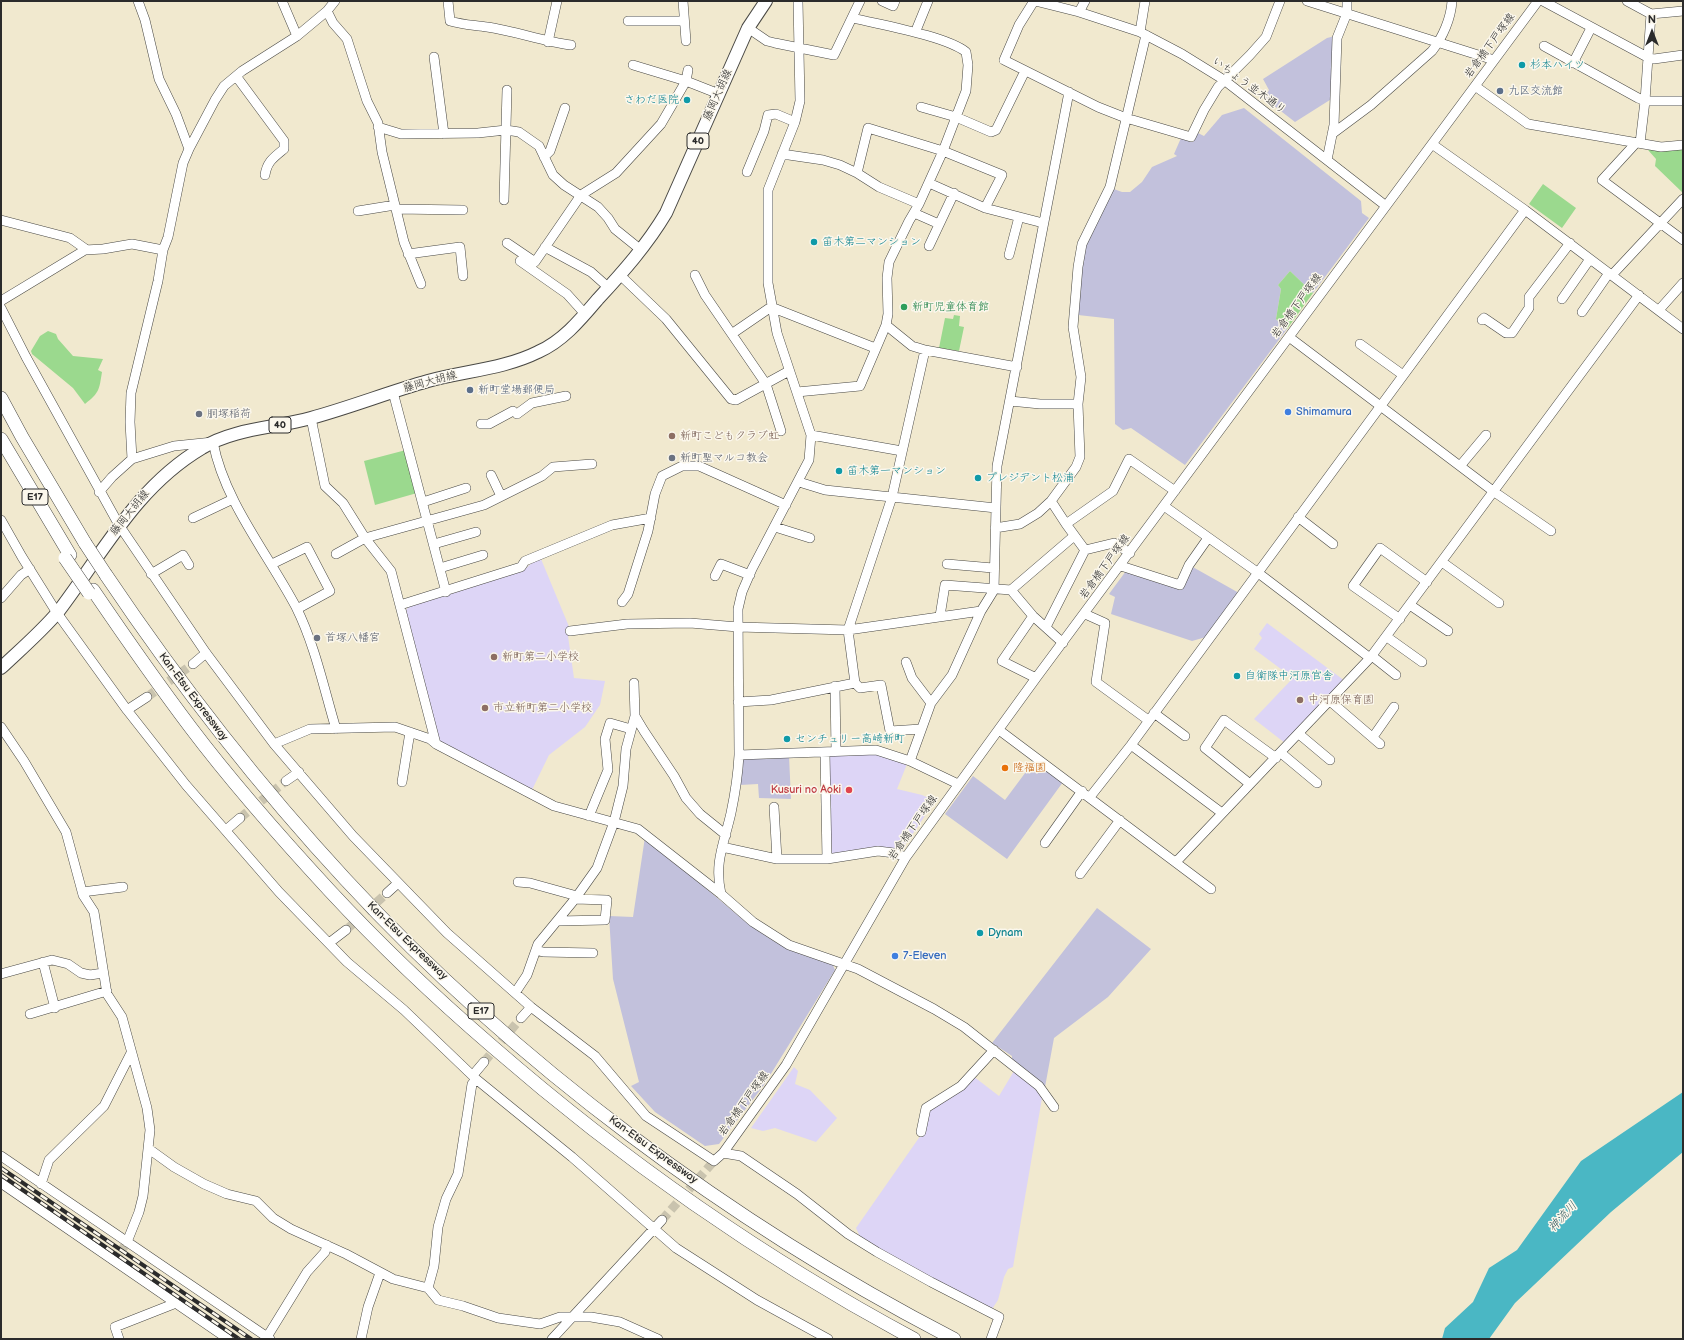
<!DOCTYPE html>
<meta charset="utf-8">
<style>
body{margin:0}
#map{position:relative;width:1684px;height:1340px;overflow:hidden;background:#f1e9cf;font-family:"Balsamiq Sans",sans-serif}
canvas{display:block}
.frame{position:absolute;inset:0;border:2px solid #2b2b2b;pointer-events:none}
.north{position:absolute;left:1632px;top:12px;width:40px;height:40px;-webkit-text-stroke:3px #fbf7ec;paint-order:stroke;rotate:0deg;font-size:11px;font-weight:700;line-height:16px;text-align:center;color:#2b2b2b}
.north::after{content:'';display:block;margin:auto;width:14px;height:18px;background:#2b2b2b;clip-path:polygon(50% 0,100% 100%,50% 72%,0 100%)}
</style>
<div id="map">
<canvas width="1684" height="1340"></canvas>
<div class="frame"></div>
<div class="north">N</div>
</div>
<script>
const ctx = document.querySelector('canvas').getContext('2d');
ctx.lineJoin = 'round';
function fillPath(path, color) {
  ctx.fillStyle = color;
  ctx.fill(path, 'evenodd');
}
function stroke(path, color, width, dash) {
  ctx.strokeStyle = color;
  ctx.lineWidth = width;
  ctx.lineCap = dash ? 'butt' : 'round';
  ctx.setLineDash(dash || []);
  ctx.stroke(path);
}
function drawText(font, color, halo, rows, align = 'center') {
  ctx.font = font + ' "Balsamiq Sans","Klee One",sans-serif';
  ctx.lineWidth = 3;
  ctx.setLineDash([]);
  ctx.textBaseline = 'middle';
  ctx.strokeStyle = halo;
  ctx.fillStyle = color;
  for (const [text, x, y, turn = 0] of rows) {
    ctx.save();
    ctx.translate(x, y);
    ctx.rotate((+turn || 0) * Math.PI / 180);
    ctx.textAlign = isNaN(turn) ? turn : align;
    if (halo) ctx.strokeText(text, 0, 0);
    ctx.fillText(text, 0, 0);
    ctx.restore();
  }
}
const built = new Path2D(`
 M 541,559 L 570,629 L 570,635 L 568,636 L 574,678 L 605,681 L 600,705 L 585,727 L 549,755 L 531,792 L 437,742 L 406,610 L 410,605 L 524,570 L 535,560 Z
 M 1267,623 L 1345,681 L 1285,743 L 1254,719 L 1293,678 L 1254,649 L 1262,638 L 1259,634 Z
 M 873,753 L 907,764 L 897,789 L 922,795 L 935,801 L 901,851 L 830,854 L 827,755 Z
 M 794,1067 L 798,1071 L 795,1084 L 810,1090 L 837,1118 L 816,1142 L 775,1128 L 763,1131 L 751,1128 Z
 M 1014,1071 L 1030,1081 L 1042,1098 L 1013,1267 L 1008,1269 L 1004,1277 L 998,1300 L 992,1309 L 953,1290 L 861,1239 L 856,1228 L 923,1132 L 927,1109 L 973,1076 L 999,1096 Z`);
const industrial = new Path2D(`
 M 1335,36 L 1333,98 L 1295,122 L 1264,98 L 1269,90 L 1263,79 L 1327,38 Z
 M 1244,108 L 1361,201 L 1362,213 L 1369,218 L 1313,293 L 1290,271 L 1278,285 L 1281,289 L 1276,319 L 1287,329 L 1185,465 L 1131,428 L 1123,430 L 1115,424 L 1114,319 L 1078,315 L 1082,267 L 1086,245 L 1111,188 L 1122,192 L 1130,192 L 1142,182 L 1152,167 L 1177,156 L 1174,154 L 1181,138 L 1193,142 L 1198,133 L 1204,136 L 1222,115 Z
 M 1191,566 L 1239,593 L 1206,637 L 1192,641 L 1111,614 L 1115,597 L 1109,594 L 1126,571 L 1179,588 Z
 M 789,756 L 791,799 L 759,798 L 758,784 L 740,785 L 743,759 Z
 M 1034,761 L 1063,782 L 1007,859 L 945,814 L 973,776 L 1005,800 Z
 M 645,837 L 747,923 L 774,941 L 799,953 L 832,963 L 835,970 L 764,1085 L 719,1144 L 705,1146 L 655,1112 L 631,1086 L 639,1082 L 613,979 L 609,916 L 633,917 Z
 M 1097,908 L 1151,949 L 1108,997 L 1054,1038 L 1045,1087 L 1012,1061 L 1012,1056 L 992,1043 Z`);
const green = new Path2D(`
 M 1649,148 L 1683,148 L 1683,193 L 1655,166 L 1656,159 L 1648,150 Z
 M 1543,184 L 1576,208 L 1562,228 L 1529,204 Z
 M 1290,271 L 1313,293 L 1287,329 L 1276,319 L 1281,289 L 1278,285 Z
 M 954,315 L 960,316 L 959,326 L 964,327 L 959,351 L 939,348 L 945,318 L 953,319 Z
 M 48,331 L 56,334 L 58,339 L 73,356 L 103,359 L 98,370 L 102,372 C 99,390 100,392 85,404 L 73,388 L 32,354 L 31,351 L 40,336 Z
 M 406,450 L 417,493 L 375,505 L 364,461 Z`);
const water = new Path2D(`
 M 1683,1092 L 1683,1152 L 1611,1212 L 1515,1303 L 1489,1339 L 1442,1339 L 1445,1328 L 1473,1302 L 1489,1268 L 1517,1250 L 1581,1161 Z`);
const minorTunnel = new Path2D(`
 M 147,697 L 193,664
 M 240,818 L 286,781
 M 346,930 L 387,893
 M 484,1062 L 521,1018
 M 662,1220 L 714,1161
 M 115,1261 L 127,1242`);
const minor = new Path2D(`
 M 138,1 L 145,20 L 159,79 L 176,114 L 189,149
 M 282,1 L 297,36
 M 335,1 L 327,11 L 297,36 L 242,71 L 224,86 L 215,100 L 189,149 L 183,163 L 168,237 L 163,250 L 158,281 L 131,393 L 130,422 L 132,459 L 174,446 L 213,442 C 224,501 268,554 296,607 C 315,645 324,689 336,729
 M 448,1 L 450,21 C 463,25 474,25 487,27 C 515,31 542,41 571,45
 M 683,1 L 686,41
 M 798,1 L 800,101 L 795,122 L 768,190 L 768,283 L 777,333 L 811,435 L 809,460 L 752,569 L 742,592 L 738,609 L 739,755 C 738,775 735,794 731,813 C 724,844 714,862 721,894 L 753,922 L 789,945 L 858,969 L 934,1009 L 964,1027 L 1039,1086 L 1054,1107
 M 882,1 L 893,6 L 895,1
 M 1034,1 L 1019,25 L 1004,60 L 1098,107 L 1126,118 L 1191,137 L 1204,110 L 1218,87 L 1250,55 L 1266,37 L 1280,1
 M 1035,1 L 1079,12 L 1140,32 L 1182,54 L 1224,80 L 1386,206
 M 1307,1 L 1494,60
 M 1543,1 L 1649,58 L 1654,59 L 1683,55
 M 1627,1 L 1651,14 L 1683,11
 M 327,11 L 333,23 L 347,39 L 367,101 L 378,123 L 382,152 L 404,242 L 421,284
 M 1079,12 L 1085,1
 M 628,21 L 684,21
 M 748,28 L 767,41 L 775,43 L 834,55 L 860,1
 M 917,28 L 928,1
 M 1140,32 L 1145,1
 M 548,42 L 557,1
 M 1544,46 L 1638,98 L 1645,101 L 1683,101
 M 434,57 L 444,134
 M 1573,63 L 1591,28
 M 633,65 L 686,81 L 719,94
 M 236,76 L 284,141 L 284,149 C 273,158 267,162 265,175
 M 1475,86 L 1528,124 L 1661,147 L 1683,145
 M 921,107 L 956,117 L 991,132 L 996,130 L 1025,71
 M 378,127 L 401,134 L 478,133 L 506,130 L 519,132 L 539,146 L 553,175 L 564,185 L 598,207 L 608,218 L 615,229 L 641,250
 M 1332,134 L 1371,105 L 1432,51 C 1443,37 1451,18 1452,1
 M 1636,143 L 1602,180 L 1683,240
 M 1640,143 L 1645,101 L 1651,14
 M 1432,144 L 1525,210 L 1683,329
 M 782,154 L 823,160 L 840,165 L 857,173 L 879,187 L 919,204
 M 544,157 L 550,151 L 565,108
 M 1327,160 L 1334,125 L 1337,38 L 1347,13 L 1347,1
 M 747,172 L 764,131 L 768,115 L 776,114 L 795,122
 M 857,173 L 868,128 L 943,151 L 1002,175 L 985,208
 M 929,183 L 985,208 L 1043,223
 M 504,200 L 507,90
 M 396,209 L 463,210
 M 358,211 L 395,205
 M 914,213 L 939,224
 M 1,220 L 70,238 L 87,250
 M 507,243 L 535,262 L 581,195 L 616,173 L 661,124 L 686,81 L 688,70
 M 929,246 L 954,193
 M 545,247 L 591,272 L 609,288
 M 408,254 L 460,247 L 463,276
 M 1009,255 L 1019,217
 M 520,261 L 567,294 L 585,314
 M 620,275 L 666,319 L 731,399 L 736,400 L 789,371
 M 695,275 L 705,295 L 766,384 L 781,431
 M 1612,275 L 1683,199
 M 1562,299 L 1590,259
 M 1,301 L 85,250 L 103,249 L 132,244 L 163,250
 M 1,308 L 26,357 L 119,525 L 206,653 L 274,744 L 353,836 L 447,933 L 531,1007 L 595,1056 L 646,1116 L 714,1161 L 723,1153 L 786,1065 L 906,857 L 1036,678 L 1538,1
 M 1659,310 L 1683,283
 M 1582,312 L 1609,273
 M 1482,320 L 1484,318 L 1506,333 L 1512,333 L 1529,308 L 1529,297 L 1570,243
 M 886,325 L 912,346 L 925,350 L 1017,367
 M 733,333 L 771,307 L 875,348
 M 1289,337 L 1493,491 L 1551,531
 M 1360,344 L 1403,375
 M 393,392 L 446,592
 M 797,392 L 860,386 L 886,325 L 888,314 L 887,278 L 889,262 L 909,221 L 919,204 L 943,151 L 966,91 L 968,65 L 966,52 C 946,36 881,25 853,18
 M 1010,401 L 1040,404 L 1078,404
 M 517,414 L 532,403 L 566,396
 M 311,418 L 325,486 L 343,503 L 365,538 L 391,571 L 436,744
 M 481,424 L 489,424 L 513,411
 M 811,435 L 902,451
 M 1460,466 L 1486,435
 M 491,475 L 501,496
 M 799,482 L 825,490 L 996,508
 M 99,492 L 112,477 L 132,459
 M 1051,501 L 1066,524 L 1113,491 L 1129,459 L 1175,491
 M 423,502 L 466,488
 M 1164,506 L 1257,572 L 1370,658
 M 1298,517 L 1333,544
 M 193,518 L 233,499
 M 1,520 L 22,557 L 57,613 L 127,710 L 186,785 L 279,892 L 347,962 L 404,1010 L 476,1079 L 572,1157 L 676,1248 L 757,1300 L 828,1339
 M 1066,524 L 1085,550 L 1114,543 L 1130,553
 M 775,527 L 810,538
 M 995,528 L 1020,524 L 1038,513 L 1051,501 L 1065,482 L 1076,467 L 1080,457 L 1078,404 L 1081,377 L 1073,327 L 1078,267 L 1082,244 L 1110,187 L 1146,35
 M 434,544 L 476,532
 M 336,554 L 365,538 L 484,505 L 542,476 L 553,467 L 592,464
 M 1442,562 L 1499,603
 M 272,564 L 307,547 L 330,591 L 297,609
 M 947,564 L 993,568
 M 1121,566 L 1180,585 L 1189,565 L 1208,538
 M 440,568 L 483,555
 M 151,574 L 183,555 L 189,565
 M 715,576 L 721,564 L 750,575
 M 1,598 L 21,575 L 30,569
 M 622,602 L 628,594 L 648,531 L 655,494 L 662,476 L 682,466 L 699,466 L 786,505
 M 400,605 L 521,567 L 525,561 L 612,525 L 651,518
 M 1410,605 L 1448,631
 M 1085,614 L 1105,623 L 1096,682 L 1148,720
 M 940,616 L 945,585 L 1011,590
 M 1033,616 L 1002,661 L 1036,678
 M 1400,619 L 1353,586 L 1380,548 L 1427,582
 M 1046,627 L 1085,550
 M 570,631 L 627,624 L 690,623 L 738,627 L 848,630 L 981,611
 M 1387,637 L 1422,662
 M 1063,643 L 1033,616 L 1011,590 L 1074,536
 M 1372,656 L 1396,675
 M 906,662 L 912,678 L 931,703
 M 193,664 L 206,653
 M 634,683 L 635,716 L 644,731 L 674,776 L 686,798 L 700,814 L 726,835
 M 835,686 L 836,751
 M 1330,701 L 1380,744
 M 738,702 L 771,700 L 855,683
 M 127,710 L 147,697
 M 1154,713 L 1185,736
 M 1,727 L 24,761 L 66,832 L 83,895 L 94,912 L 107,994 L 122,1017 L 147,1108 L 150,1130 L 143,1196 L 139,1212 L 127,1242
 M 921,729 L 890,731 L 881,685 L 860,688 L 855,683 L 848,630 L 892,497 L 925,350
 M 999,730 L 1211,889
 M 1299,734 L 1330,760
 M 1373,737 L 1394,707
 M 274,744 L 310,729 L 395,727 L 430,739 L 436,744 L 554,806 L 638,829 L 721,894
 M 1131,745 L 1222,813
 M 825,752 L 827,859
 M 1281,753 L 1317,783
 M 739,755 L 876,750 L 910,761 L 958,784
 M 910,761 L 931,703 L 952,675 L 981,611 L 994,590 L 997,466 L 1069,92
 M 286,781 L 299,772
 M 402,782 L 410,732
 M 1250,784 L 1205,748 L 1224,720 L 1276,758
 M 1090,797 L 1131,745 L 1525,210
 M 774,807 L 777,859
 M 589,816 L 608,770 L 605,739 L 610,723 L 631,729
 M 226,830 L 240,818
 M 1045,843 L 1082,791
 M 722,847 L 777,859 L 827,859 L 878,851 L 894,853 L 906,857
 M 1176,862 L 1370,658 L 1639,295
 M 1080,874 L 1120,820
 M 518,882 L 530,883 L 577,896
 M 82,892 L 123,887
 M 387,893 L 398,883
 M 558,921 L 605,920 L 607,900 L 575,899
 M 329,943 L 346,930
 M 536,950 L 543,952 L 593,953
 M 43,962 L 55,1008
 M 1,974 L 52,960 L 68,964 L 81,973 L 90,975 L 103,973
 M 515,993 L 527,975 L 538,944 L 575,899 L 597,868 L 614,822 L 623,786 L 626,749 L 635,716
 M 30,1014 L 107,991
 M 521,1018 L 531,1007
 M 473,1075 L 484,1062
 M 476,1079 L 472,1084 L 458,1174 L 446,1199 L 438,1227 L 434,1266 L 428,1288 L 438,1300 L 463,1306 L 498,1318 L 540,1324 L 560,1317 L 591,1317 L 620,1322 L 658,1339
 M 921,1132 L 926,1108 L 961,1086 L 994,1050
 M 149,1149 L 174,1167 L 204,1184 L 227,1194 L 256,1201 L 273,1218 L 291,1229 L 346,1254 L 393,1279 L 428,1288
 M 723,1153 L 741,1156 L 797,1194 L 848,1234 L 877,1252 L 931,1282 L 999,1317 L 991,1339
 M 1,1156 L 270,1339
 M 1,1183 L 228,1339
 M 41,1184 L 49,1160 L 104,1106 L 131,1053
 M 267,1337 L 307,1272 L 325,1252 L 327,1245
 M 119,1339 L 115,1327 L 176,1303
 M 361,1339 L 368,1307 L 380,1273
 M 552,1339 L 662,1220`);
const major = new Path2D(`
 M 1,668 C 20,650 41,632 58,612 C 103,553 136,487 202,448 C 234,428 276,428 311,418 C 351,407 389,392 428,381 C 464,371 504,369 538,352 C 563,341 581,319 598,299 C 623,272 647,245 666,213 L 748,28 L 766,1`);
const highway = new Path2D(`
 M 1,398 L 22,437 L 85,543
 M 1,439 L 70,555
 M 106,575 C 178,682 258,785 346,880 C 515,1063 733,1225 954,1339
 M 93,590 C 125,637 157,683 191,728 C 234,785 282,839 330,891 C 381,946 436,998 493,1047 C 623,1160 763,1258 914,1339`);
const rail = new Path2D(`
 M 1,1168 L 251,1339
 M 1,1175 L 239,1339`);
const highwayBridge = new Path2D(`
 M 85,543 L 106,575
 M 65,558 L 89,593`);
const markers = [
 [1522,65,4,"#0f9aa8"],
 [1500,91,4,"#5c6f8a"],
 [687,100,4,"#0f9aa8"],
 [814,242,4,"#0f9aa8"],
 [904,307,4,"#2e9e5b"],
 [470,390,4,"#5c6f8a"],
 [1288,412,4,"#3f7fe0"],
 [199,414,4,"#6b7280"],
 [672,436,4,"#8d6e63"],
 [672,458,4,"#6b7280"],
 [839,471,4,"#0f9aa8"],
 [978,478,4,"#0f9aa8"],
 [317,638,4,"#6b7280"],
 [494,657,4,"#8d6e63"],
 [1237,676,4,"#0f9aa8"],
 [1300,700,4,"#8d6e63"],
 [485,708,4,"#8d6e63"],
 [787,739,4,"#0f9aa8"],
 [1005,768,4,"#e8710a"],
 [849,790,4,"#e0444e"],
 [980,933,4,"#0f9aa8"],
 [895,956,4,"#3f7fe0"]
];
const shields = [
 [698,141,22],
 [280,425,22],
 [35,497,26],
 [481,1011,26]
];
const shieldNames = [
 ["40",698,141],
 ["40",280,425],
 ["E17",35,497],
 ["E17",481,1011]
];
const streetNames = [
 ["岩倉橋下戸塚線",1490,46,-54],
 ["いちょう並木通り",1249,86,36],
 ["藤岡大胡線",718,95,-66],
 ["岩倉橋下戸塚線",1297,306,-54],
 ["藤岡大胡線",430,382,-15],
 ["藤岡大胡線",130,513,-51],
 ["岩倉橋下戸塚線",1105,567,-54],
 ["Kan-Etsu Expressway",193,697,53],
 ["岩倉橋下戸塚線",913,828,-55],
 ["Kan-Etsu Expressway",407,941,44],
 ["岩倉橋下戸塚線",744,1104,-54],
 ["Kan-Etsu Expressway",653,1150,36]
];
const cultureNames = [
 ["杉本ハイツ",1530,65],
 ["さわだ医院",679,100,"right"],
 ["笛木第二マンション",822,242],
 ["笛木第一マンション",847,471],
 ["プレジデント松浦",986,478],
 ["自衛隊中河原官舎",1245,676],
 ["センチュリー高崎新町",795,739],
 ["Dynam",988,933]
];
const serviceNames = [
 ["九区交流館",1508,91],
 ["新町堂場郵便局",478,390]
];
const leisureNames = [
 ["新町児童体育館",912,307]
];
const shopNames = [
 ["Shimamura",1296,412],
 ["7-Eleven",903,956]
];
const worshipNames = [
 ["胴塚稲荷",207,414],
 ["新町聖マルコ教会",680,458],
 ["首塚八幡宮",325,638]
];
const educationNames = [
 ["新町こどもクラブ虹",680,436],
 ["新町第二小学校",502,657],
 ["中河原保育園",1308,700],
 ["市立新町第二小学校",493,708]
];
const foodNames = [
 ["隆福園",1013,768]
];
const healthNames = [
 ["Kusuri no Aoki",841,790]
];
const waterNames = [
 ["神流川",1563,1217,-47]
];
fillPath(built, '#ddd5f6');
fillPath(industrial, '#c2c1dc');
fillPath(green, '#9bd98e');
fillPath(water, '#4ab7c4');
stroke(minorTunnel, '#c9c3ae', 9, [9, 4.5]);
stroke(minor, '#494844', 10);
stroke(major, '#494844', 14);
stroke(highway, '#494844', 14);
stroke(minor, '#fff', 9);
stroke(major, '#fff', 12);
stroke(highway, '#fff', 13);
stroke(rail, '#2b2b2b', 4);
stroke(rail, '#fbf7ec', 2.5, [8]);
stroke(highwayBridge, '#494844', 14, []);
stroke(highwayBridge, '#fff', 13);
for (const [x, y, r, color] of markers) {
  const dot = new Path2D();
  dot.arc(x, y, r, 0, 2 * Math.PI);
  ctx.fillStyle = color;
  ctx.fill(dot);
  stroke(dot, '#fbf7ec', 1.5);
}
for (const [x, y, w] of shields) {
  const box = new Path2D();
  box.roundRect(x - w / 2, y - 8, w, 16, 3);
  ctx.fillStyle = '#fbf7ec';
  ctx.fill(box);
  stroke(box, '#2b2b2b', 1);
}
drawText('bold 10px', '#2b2b2b', null, shieldNames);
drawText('11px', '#2b2b2b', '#fbf7ec', streetNames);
drawText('11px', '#0d838f', '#fbf7ec', cultureNames, 'left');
drawText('11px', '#4e5e75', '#fbf7ec', serviceNames, 'left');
drawText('11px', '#27864d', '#fbf7ec', leisureNames, 'left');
drawText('11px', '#366cbe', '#fbf7ec', shopNames, 'left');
drawText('11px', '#5b616d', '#fbf7ec', worshipNames, 'left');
drawText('11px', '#785e54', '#fbf7ec', educationNames, 'left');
drawText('11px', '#c56008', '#fbf7ec', foodNames, 'left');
drawText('11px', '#be3a42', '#fbf7ec', healthNames, 'right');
drawText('italic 12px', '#365c61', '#fbf7ec', waterNames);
</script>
